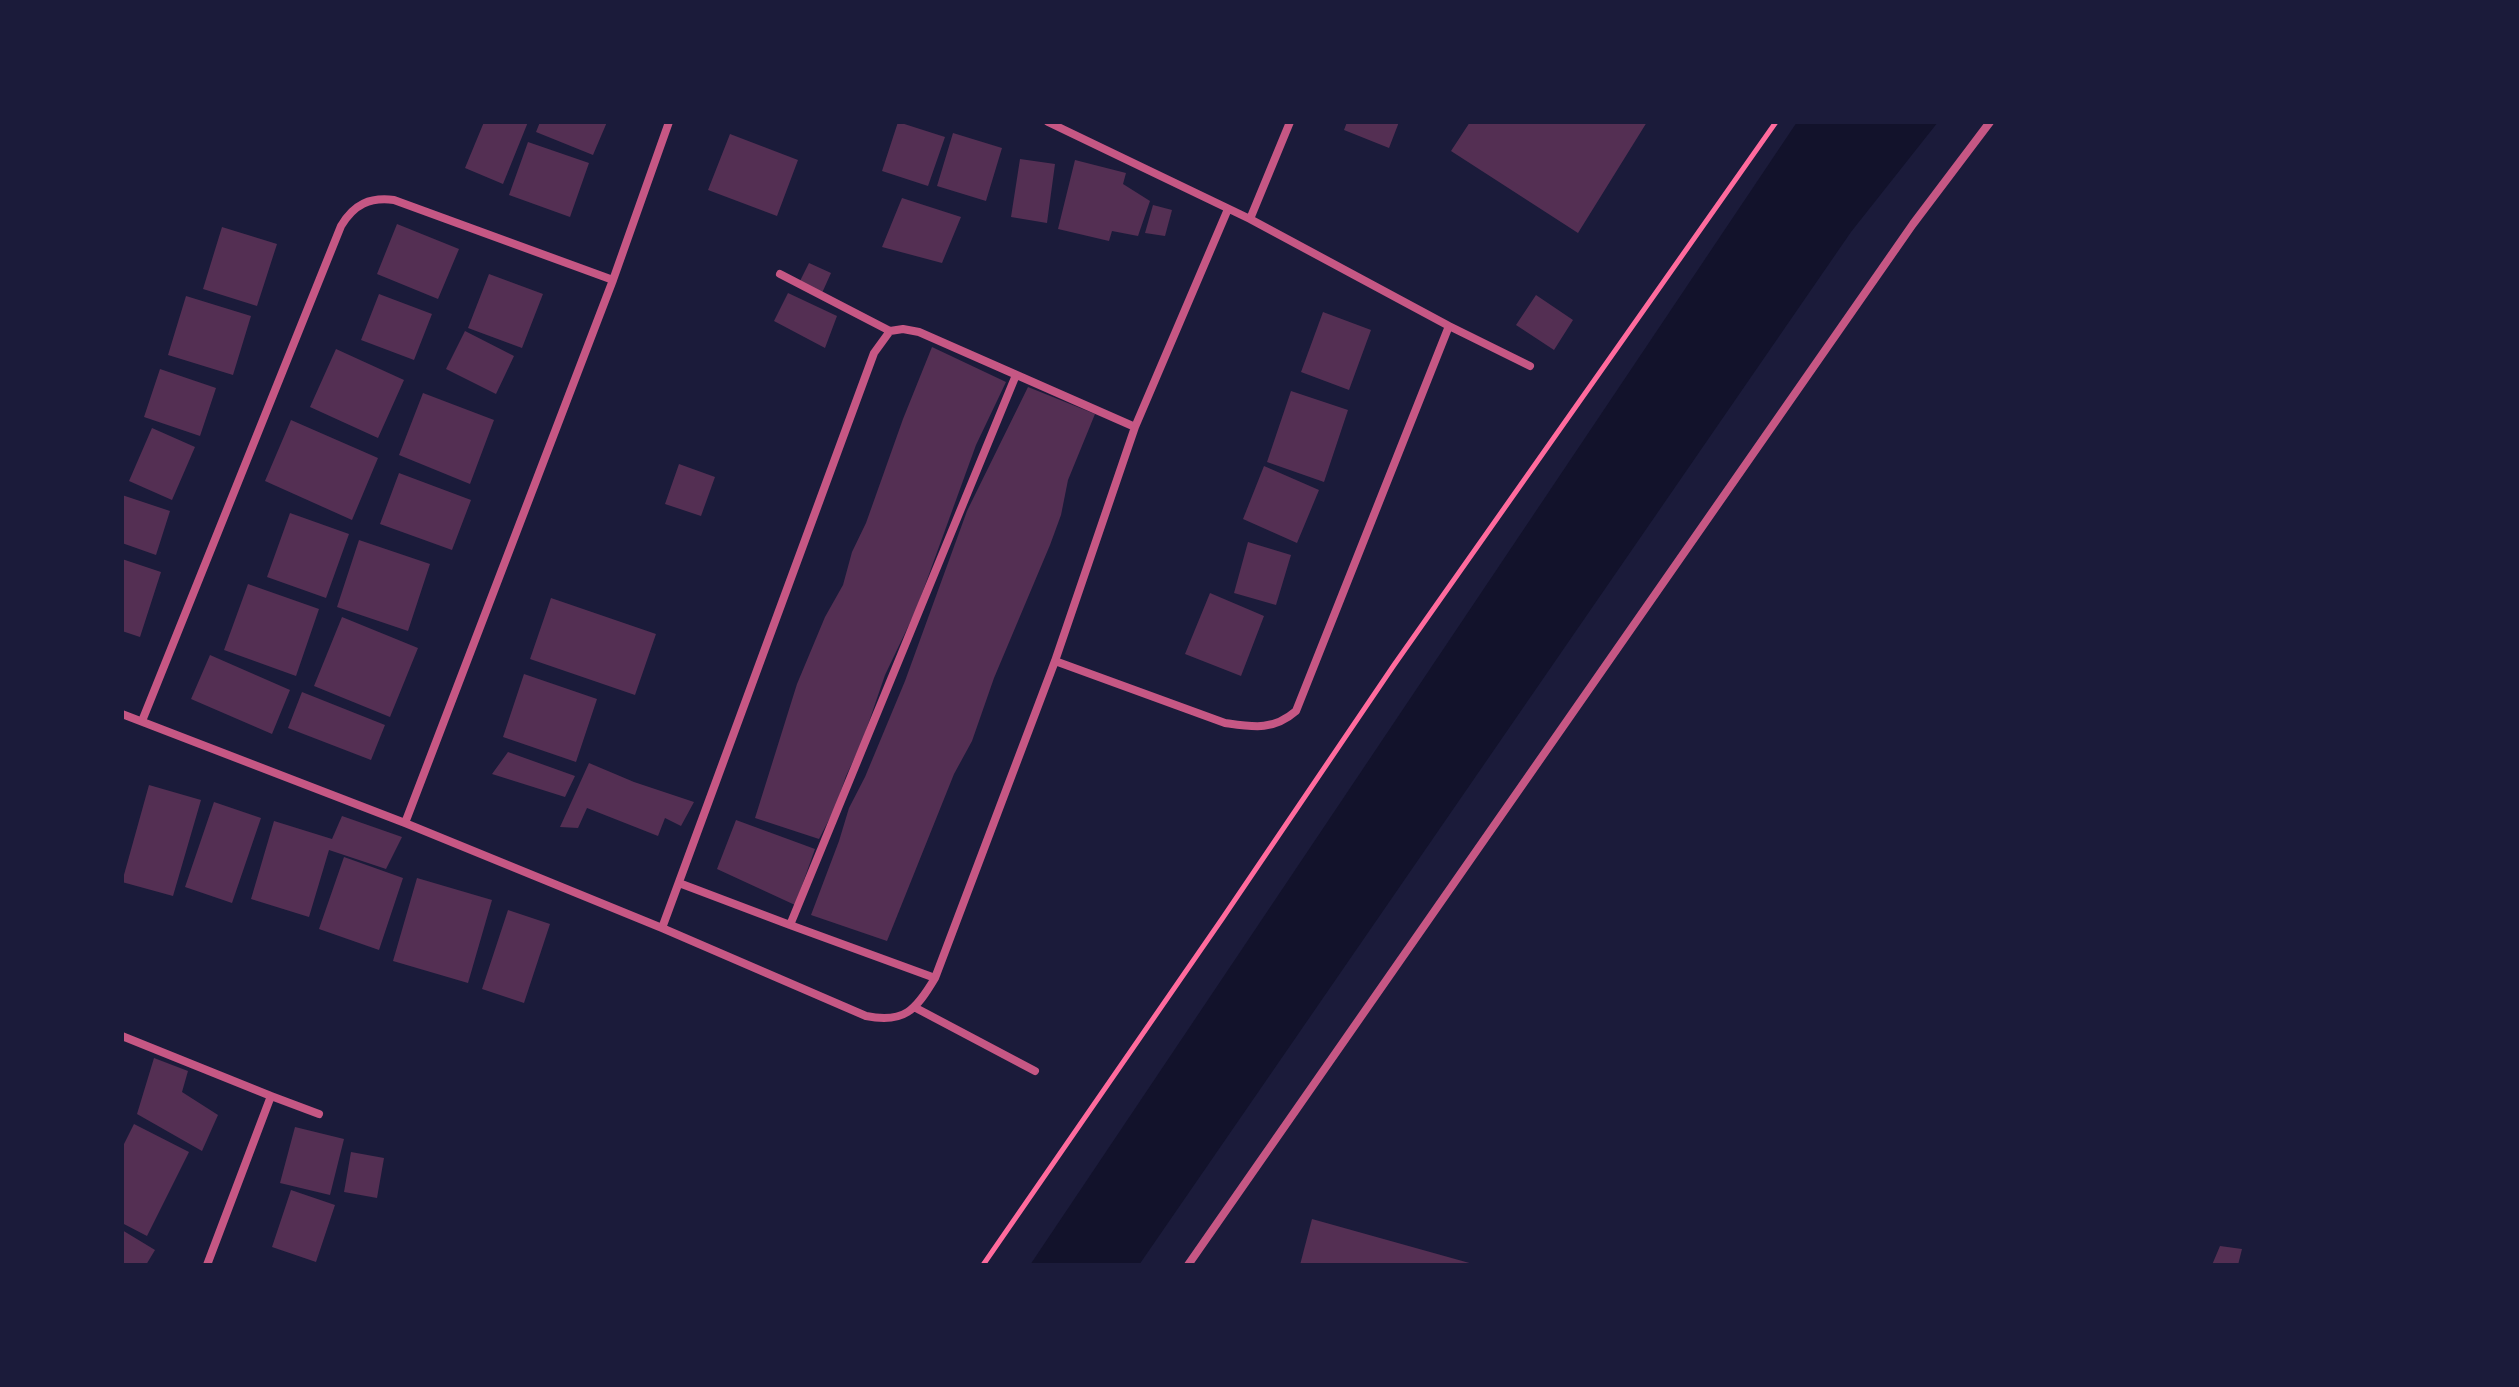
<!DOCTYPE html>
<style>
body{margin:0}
#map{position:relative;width:2519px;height:1387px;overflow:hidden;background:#1b1b3a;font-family:"Varela Round",sans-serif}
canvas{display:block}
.frame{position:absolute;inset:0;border:124px solid #1b1b3a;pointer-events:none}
</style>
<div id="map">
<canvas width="2519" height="1387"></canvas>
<div class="frame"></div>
</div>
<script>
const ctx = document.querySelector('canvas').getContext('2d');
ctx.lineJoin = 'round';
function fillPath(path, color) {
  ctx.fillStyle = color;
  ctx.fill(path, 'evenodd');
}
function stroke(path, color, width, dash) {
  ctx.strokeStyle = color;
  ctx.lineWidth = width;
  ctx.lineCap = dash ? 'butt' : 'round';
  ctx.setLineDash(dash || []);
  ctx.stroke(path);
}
const water = new Path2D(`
 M 1797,122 L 1938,122 L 1851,232 L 1139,1265 L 1030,1265 Z`);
const building = new Path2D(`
 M 484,122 L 528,122 L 503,184 L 465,168 Z
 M 540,122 L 607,122 L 593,155 L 536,132 Z
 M 898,122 L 945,137 L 928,186 L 882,171 Z
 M 1347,122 L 1399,122 L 1389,148 L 1344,130 Z
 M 1470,122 L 1647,122 L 1578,233 L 1451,151 Z
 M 953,133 L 1002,148 L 986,201 L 937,186 Z
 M 730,134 L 798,160 L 777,216 L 708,190 Z
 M 528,142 L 589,163 L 570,217 L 509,195 Z
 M 1020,159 L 1055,164 L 1047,223 L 1011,217 Z
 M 1075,160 L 1126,173 L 1123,184 L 1150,201 L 1138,236 L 1112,231 L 1109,241 L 1058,229 Z
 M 902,198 L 961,217 L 942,263 L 882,247 Z
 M 1153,205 L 1172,210 L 1165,236 L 1145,233 Z
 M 397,224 L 459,249 L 438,299 L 377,274 Z
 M 222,227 L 277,244 L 257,306 L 203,289 Z
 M 809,263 L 831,273 L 822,293 L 800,281 Z
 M 489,274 L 543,294 L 522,348 L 468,328 Z
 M 788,293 L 837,316 L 825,348 L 774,321 Z
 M 379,294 L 432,314 L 414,360 L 361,340 Z
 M 1536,295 L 1573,320 L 1554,350 L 1516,325 Z
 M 186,296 L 251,316 L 233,375 L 168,355 Z
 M 1323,312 L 1371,330 L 1349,390 L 1301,372 Z
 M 465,331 L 514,356 L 496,394 L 446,369 Z
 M 932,347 L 1006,382 L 976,445 L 916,610 L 885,675 L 862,742 L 846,776 L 835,808 L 819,839 L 755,818 L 797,684 L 825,617 L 843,585 L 852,552 L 866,523 L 903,419 Z
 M 336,349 L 404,380 L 378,438 L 310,407 Z
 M 160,369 L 216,388 L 200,436 L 144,417 Z
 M 1028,387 L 1095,414 L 1068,480 L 1061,515 L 1050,545 L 994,678 L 972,741 L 954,774 L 887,941 L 811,915 L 839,841 L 849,808 L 865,777 L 905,681 L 967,511 Z
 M 1291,391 L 1348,410 L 1324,482 L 1267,462 Z
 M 423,393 L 494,420 L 470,484 L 399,455 Z
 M 291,420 L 378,458 L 352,520 L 265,481 Z
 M 152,428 L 195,447 L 172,500 L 129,481 Z
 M 679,464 L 715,477 L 701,516 L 665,504 Z
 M 1264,466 L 1319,490 L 1297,543 L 1243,519 Z
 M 399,473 L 471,500 L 452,550 L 380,524 Z
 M 122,495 L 170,511 L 156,555 L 122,543 Z
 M 290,513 L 349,534 L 326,598 L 267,577 Z
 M 359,540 L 430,564 L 408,631 L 337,607 Z
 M 1248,542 L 1291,555 L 1276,605 L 1234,593 Z
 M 122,559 L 161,572 L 140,637 L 122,631 Z
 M 248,584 L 319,609 L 296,676 L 224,650 Z
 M 1210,593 L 1264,616 L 1241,676 L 1185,654 Z
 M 551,598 L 656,634 L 635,695 L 530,659 Z
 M 342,617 L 418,648 L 390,717 L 314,686 Z
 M 210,655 L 290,690 L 272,734 L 191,699 Z
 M 524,674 L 597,699 L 576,762 L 503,737 Z
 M 302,692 L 385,725 L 371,760 L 288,728 Z
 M 508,752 L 575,776 L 565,797 L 492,774 Z
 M 589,763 L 634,782 L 694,802 L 681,826 L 665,818 L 658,836 L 587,808 L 578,828 L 560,827 Z
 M 149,785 L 201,800 L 173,896 L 122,882 Z
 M 214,802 L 261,818 L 232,903 L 185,887 Z
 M 342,816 L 402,837 L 386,869 L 329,850 L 309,917 L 251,899 L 274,821 L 332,839 Z
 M 736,820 L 815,849 L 795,905 L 717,869 Z
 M 344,857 L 403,878 L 379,950 L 319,929 Z
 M 417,878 L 492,900 L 468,983 L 393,961 Z
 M 508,910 L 550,924 L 524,1003 L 482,989 Z
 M 154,1058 L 188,1071 L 182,1092 L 218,1115 L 202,1151 L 137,1114 Z
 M 134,1124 L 189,1152 L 147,1236 L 122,1223 L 122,1148 Z
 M 295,1127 L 344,1139 L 330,1195 L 280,1183 Z
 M 351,1152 L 384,1158 L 377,1198 L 344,1192 Z
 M 291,1190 L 335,1205 L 316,1262 L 272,1247 Z
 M 1312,1219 L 1473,1264 L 1473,1265 L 1300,1265 Z
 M 122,1230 L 155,1250 L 146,1265 L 122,1265 Z
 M 2220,1246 L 2242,1249 L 2238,1265 L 2212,1265 Z`);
const path = new Path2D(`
 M 983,1265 L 1222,919 L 1394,665 L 1776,122`);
const minor = new Path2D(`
 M 1048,122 L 1250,219 L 1449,326 L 1530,366
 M 1250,219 L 1290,122
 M 780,274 L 890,331 L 903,329 L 919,332 L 1135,427
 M 1055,661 L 1225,723 C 1253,727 1273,731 1296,711 L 1449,326
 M 122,714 L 405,823 L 662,928 L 866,1016 C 904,1024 916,1010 935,978 L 1055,661 L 1135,427 L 1228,209
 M 142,721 L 341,226 C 354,204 370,197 394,200 L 613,280
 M 405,823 L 613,280 L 669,122
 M 679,883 L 790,925
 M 662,928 L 874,353 L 890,331
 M 935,978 L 790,925 L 1016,375
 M 914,1007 L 1035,1071
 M 122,1036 L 271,1096 L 207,1265
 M 271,1096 L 319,1114
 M 1188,1265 L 1913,224 L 1990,122`);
fillPath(water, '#12122b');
fillPath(building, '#542f53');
stroke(path, '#ff6b9d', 5);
stroke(minor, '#c65784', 8);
</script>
